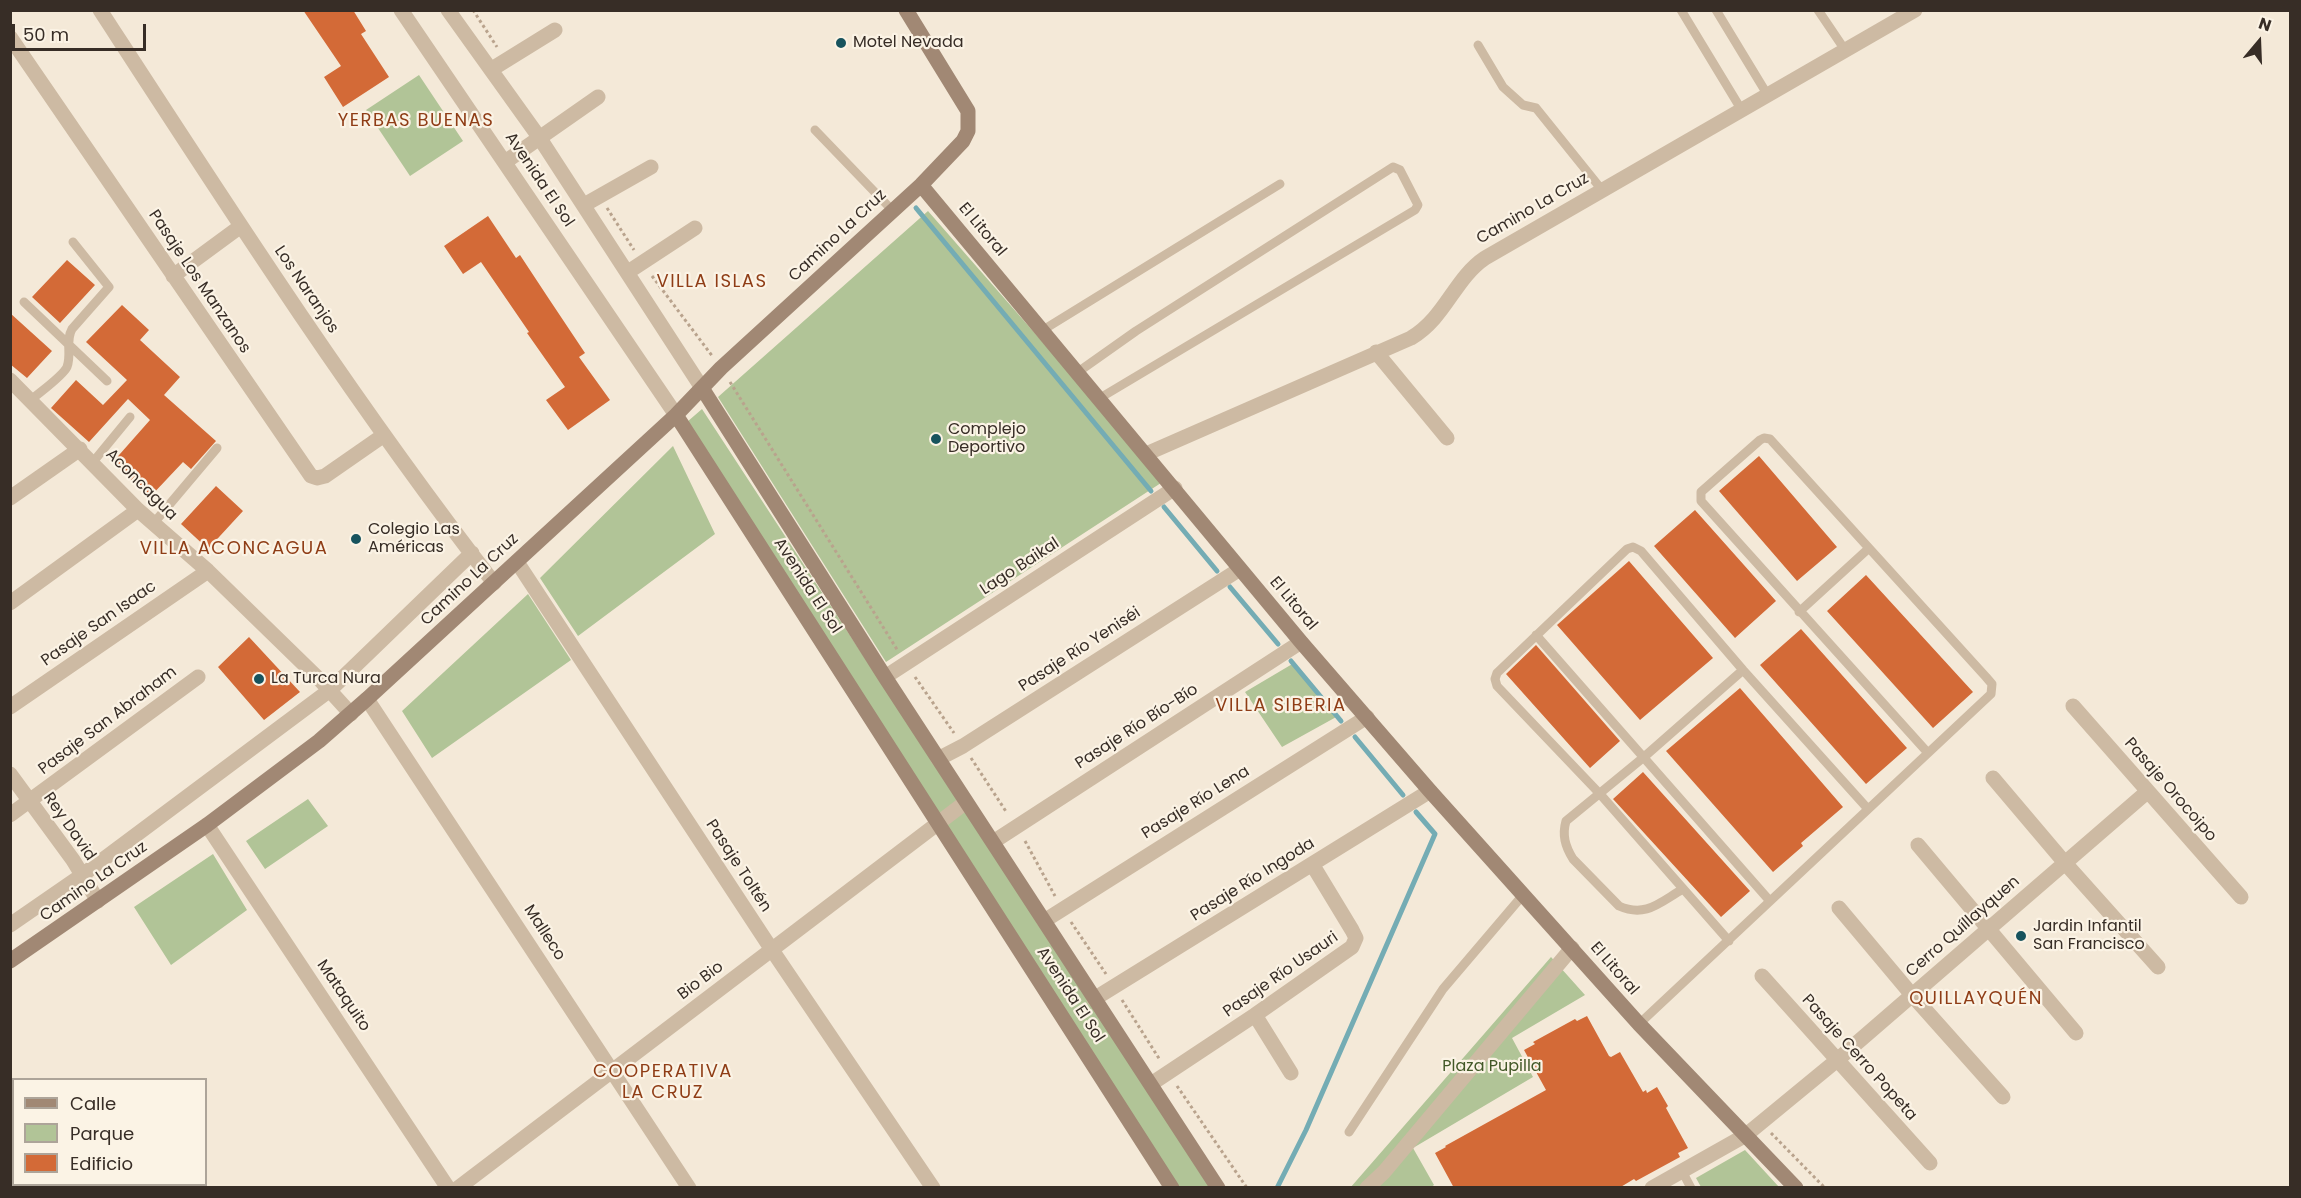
<!DOCTYPE html>
<meta charset="utf-8">
<style>
body{margin:0}
#map{position:relative;width:2301px;height:1198px;overflow:hidden;background:#f4e9d8;font-family:Poppins,sans-serif}
canvas{display:block}
.frame{position:absolute;inset:0;border:12px solid #372d26;pointer-events:none}
.legend{position:absolute;left:12px;top:1078px;width:195px;height:108px;box-sizing:border-box;background:#fbf3e5;border:2px solid #ada499;margin:0;padding:8px 10px;list-style:none;font-size:18px;color:#372d26}
.legend li{display:flex;align-items:center;gap:12px;height:30px}
.legend b{width:30px;border:2px solid #ada499}
.north{position:absolute;left:2229px;top:12px;width:60px;height:60px;-webkit-text-stroke:4px #fbf3e5;paint-order:stroke;rotate:19deg;font-size:16px;font-weight:700;line-height:24px;text-align:center;color:#372d26}
.north::after{content:'';display:block;margin:auto;width:21px;height:27px;background:#372d26;clip-path:polygon(50% 0,100% 100%,50% 72%,0 100%)}
.scale{position:absolute;left:12px;top:24px;width:134px;height:27px;box-sizing:border-box;border:3px solid #372d26;border-top:0;padding-left:8px;font-size:18px;line-height:21px;white-space:nowrap;color:#372d26;-webkit-text-stroke:4px #fbf3e5;paint-order:stroke}
</style>
<div id="map">
<canvas width="2301" height="1198"></canvas>
<div class="frame"></div>
<ul class="legend">
<li><b style="height:8px;background:#a18874"></b>Calle</li>
<li><b style="height:16px;background:#b1c497"></b>Parque</li>
<li><b style="height:16px;background:#d36a37"></b>Edificio</li>
</ul>
<div class="north">N</div>
<div class="scale">50 m</div>
</div>
<script>
const ctx = document.querySelector('canvas').getContext('2d');
ctx.lineJoin = 'round';
function fillPath(path, color) {
  ctx.fillStyle = color;
  ctx.fill(path, 'evenodd');
}
function stroke(path, color, width, dash) {
  ctx.strokeStyle = color;
  ctx.lineWidth = width;
  ctx.lineCap = dash ? 'butt' : 'round';
  ctx.setLineDash(dash || []);
  ctx.stroke(path);
}
function drawText(font, color, halo, rows, align = 'center') {
  ctx.font = font + ' Poppins,sans-serif';
  ctx.lineWidth = 4.5;
  ctx.setLineDash([]);
  ctx.textBaseline = 'middle';
  ctx.strokeStyle = halo;
  ctx.fillStyle = color;
  for (const [text, x, y, turn = 0] of rows) {
    ctx.save();
    ctx.translate(x, y);
    ctx.rotate((+turn || 0) * Math.PI / 180);
    ctx.textAlign = isNaN(turn) ? turn : align;
    if (halo) ctx.strokeText(text, 0, 0);
    ctx.fillText(text, 0, 0);
    ctx.restore();
  }
}
const green = new Path2D(`
 M 419,75 L 463,141 L 410,176 L 366,110 Z
 M 928,211 L 1164,481 L 886,662 L 718,397 Z
 M 702,409 L 987,845 L 1216,1187 L 1176,1187 L 687,422 Z
 M 673,446 L 715,534 L 578,636 L 540,578 Z
 M 528,594 L 571,660 L 432,758 L 402,711 Z
 M 1294,663 L 1338,716 L 1282,747 L 1245,692 Z
 M 308,799 L 328,826 L 265,869 L 246,841 Z
 M 213,854 L 247,910 L 171,965 L 134,907 Z
 M 1551,957 L 1585,995 L 1512,1038 L 1533,1077 L 1413,1148 L 1434,1185 L 1430,1188 L 1350,1188 Z
 M 1745,1150 L 1779,1187 L 1701,1187 L 1696,1178 Z`);
const stream = new Path2D(`
 M 916,208 L 1151,491
 M 1164,507 L 1217,571
 M 1230,587 L 1278,644
 M 1291,661 L 1341,721
 M 1355,737 L 1403,795
 M 1277,1188 L 1306,1130 L 1435,834 L 1416,812`);
const building = new Path2D(`
 M 303,10 L 353,10 L 366,31 L 361,34 L 389,77 L 343,107 L 324,77 L 341,66 Z
 M 488,216 L 516,258 L 520,255 L 547,296 L 585,353 L 579,357 L 610,400 L 568,430 L 546,400 L 565,387 L 527,333 L 529,332 L 481,262 L 463,274 L 444,246 Z
 M 67,260 L 95,285 L 60,323 L 32,297 Z
 M 122,305 L 149,330 L 140,340 L 180,377 L 164,395 L 216,441 L 191,469 L 183,462 L 150,497 L 112,463 L 150,420 L 128,399 L 89,442 L 51,408 L 76,380 L 103,405 L 127,380 L 86,342 Z
 M 10,313 L 52,351 L 27,378 L 10,364 Z
 M 1759,456 L 1837,547 L 1797,581 L 1719,491 Z
 M 216,486 L 243,511 L 208,549 L 181,524 Z
 M 1695,510 L 1776,601 L 1735,638 L 1654,546 Z
 M 1629,561 L 1713,658 L 1640,720 L 1557,625 Z
 M 1866,575 L 1973,692 L 1933,728 L 1827,611 Z
 M 1801,629 L 1907,748 L 1866,784 L 1760,665 Z
 M 249,637 L 300,692 L 264,720 L 218,667 Z
 M 1536,645 L 1620,741 L 1590,768 L 1506,674 Z
 M 1740,688 L 1843,807 L 1801,843 L 1803,846 L 1773,872 L 1666,751 Z
 M 1643,772 L 1750,891 L 1721,917 L 1613,799 Z
 M 1587,1016 L 1609,1056 L 1611,1057 L 1620,1052 L 1643,1092 L 1646,1090 L 1647,1093 L 1657,1087 L 1668,1106 L 1666,1108 L 1688,1148 L 1678,1153 L 1680,1157 L 1636,1181 L 1634,1179 L 1619,1188 L 1454,1188 L 1435,1153 L 1446,1147 L 1445,1146 L 1546,1090 L 1524,1050 L 1535,1044 L 1533,1042 L 1575,1019 L 1577,1021 Z`);
const path = new Path2D(`
 M 473,10 L 497,47
 M 607,208 L 634,250
 M 652,276 L 713,357
 M 730,382 L 898,651
 M 915,677 L 954,733
 M 971,758 L 1007,813
 M 1025,841 L 1055,896
 M 1071,922 L 1106,974
 M 1122,1000 L 1160,1060
 M 1177,1086 L 1247,1188
 M 1771,1133 L 1825,1188`);
const lane = new Path2D(`
 M 1681,10 L 1741,109
 M 1716,10 L 1767,94
 M 1818,10 L 1845,50
 M 1478,45 L 1503,87 L 1523,105 L 1536,108 L 1602,190
 M 815,130 L 892,210
 M 24,302 L 107,381
 M 1043,330 L 1280,184
 M 1078,372 L 1136,331 L 1393,167 L 1400,170 L 1418,205 L 1415,210 L 1100,398
 M 31,400 C 40,392 63,376 67,367 C 72,354 65,341 72,329 L 109,287 L 73,242
 M 93,462 L 130,417
 M 153,524 L 217,448
 M 1799,612 L 1868,549
 M 1536,635 L 1769,900
 M 1683,889 C 1660,902 1646,918 1619,906 L 1573,859 C 1565,846 1562,835 1566,821 L 1644,757 L 1743,670
 M 1729,941 L 1600,794 L 1497,686 L 1495,679 L 1497,673 L 1627,549 L 1633,547 L 1641,551 L 1743,670 L 1868,809
 M 1639,1024 L 1991,694 L 1992,684 L 1986,677 L 1770,439 L 1764,438 L 1760,440 L 1701,492 L 1701,501 L 1928,753
 M 1349,1132 L 1443,989 L 1523,895
 M 1682,1171 L 1691,1188`);
const street = new Path2D(`
 M 100,10 C 226,204 352,400 494,583
 M 401,10 L 676,415
 M 448,10 L 539,137 L 702,388
 M 10,37 L 311,476 L 317,478 L 325,476 L 384,435
 M 492,69 L 555,30
 M 505,162 L 598,97
 M 584,205 L 651,167
 M 628,272 L 695,228
 M 173,276 L 241,226
 M 1376,352 L 1447,438
 M 10,380 L 138,510 L 208,571 L 321,681 L 351,714
 M 1146,454 L 1411,338 C 1446,317 1454,279 1485,258 L 1915,10
 M 10,498 L 80,449
 M 517,562 L 772,950 L 933,1188
 M 10,603 L 138,510
 M 885,677 L 1175,488
 M 367,699 L 689,1188
 M 2073,706 L 2241,897
 M 10,707 L 208,571
 M 938,759 L 963,746 L 1240,569
 M 10,774 L 73,860 L 98,901
 M 1993,778 L 2065,863 L 2158,967
 M 10,815 L 198,677
 M 207,825 L 448,1188
 M 993,842 L 1301,642
 M 1918,845 L 2076,1033
 M 1839,908 L 1912,995 L 2003,1097
 M 1044,921 L 1367,717
 M 10,925 L 81,876 L 330,690 L 472,553
 M 1762,976 L 1930,1163
 M 1094,999 L 1430,791
 M 1255,1015 L 1291,1073
 M 1151,1084 L 1255,1015 L 1352,947 L 1356,938 L 1352,930 L 1312,864
 M 458,1188 L 966,802
 M 1367,1188 L 1384,1172 L 1572,948
 M 1652,1188 L 1746,1135 L 1836,1061 L 2147,792`);
const secondary = new Path2D(`
 M 921,185 L 1301,642 L 1430,791 L 1639,1024 L 1796,1188
 M 702,388 L 885,677 L 1218,1188
 M 676,415 L 1172,1188
 M 10,961 L 207,825 L 319,741 L 367,699 L 676,415 L 721,368 L 921,185 L 963,141 L 968,131 L 968,111 L 906,10`);
const markers = [
 [841,43,6,"#17535d"],
 [936,439,6,"#17535d"],
 [356,539,6,"#17535d"],
 [259,679,6,"#17535d"],
 [2021,936,6,"#17535d"]
];
const poiNames = [
 ["Motel Nevada",853,43],
 ["Complejo",948,430],
 ["Deportivo",948,448],
 ["Colegio Las",368,530],
 ["Américas",368,548],
 ["La Turca Nura",271,679],
 ["Jardin Infantil",2033,927],
 ["San Francisco",2033,945]
];
const streetNames = [
 ["Avenida El Sol",539,180,56],
 ["Camino La Cruz",1533,209,-30],
 ["El Litoral",982,230,50],
 ["Camino La Cruz",838,236,-43],
 ["Pasaje Los Manzanos",199,282,56],
 ["Los Naranjos",306,290,56],
 ["Aconcagua",141,485,45],
 ["Lago Baikal",1020,567,-33],
 ["Camino La Cruz",470,580,-43],
 ["Avenida El Sol",807,586,57],
 ["El Litoral",1293,604,50],
 ["Pasaje San Isaac",99,624,-35],
 ["Pasaje Río Yeniséi",1080,650,-33],
 ["Pasaje San Abraham",108,721,-37],
 ["Pasaje Río Bío-Bío",1137,727,-33],
 ["Pasaje Orocoipo",2170,790,49],
 ["Pasaje Río Lena",1196,803,-32],
 ["Rey David",69,827,55],
 ["Pasaje Toltén",738,866,57],
 ["Pasaje Río Ingoda",1253,880,-32],
 ["Camino La Cruz",94,882,-35],
 ["Cerro Quíllayquen",1963,927,-41],
 ["Malleco",544,933,57],
 ["El Litoral",1614,969,49],
 ["Pasaje Río Usauri",1281,975,-35],
 ["Bio Bio",701,981,-37],
 ["Avenida El Sol",1070,995,57],
 ["Mataquito",343,996,56],
 ["Pasaje Cerro Popeta",1859,1058,48]
];
const parkNames = [
 ["Plaza Pupilla",1492,1067]
];
const neighbourhoodNames = [
 ["YERBAS BUENAS",416,121],
 ["VILLA ISLAS",712,282],
 ["VILLA ACONCAGUA",234,549],
 ["VILLA SIBERIA",1281,706],
 ["QUILLAYQUÉN",1976,999],
 ["COOPERATIVA",663,1072],
 ["LA CRUZ",663,1093]
];
fillPath(green, '#b1c497');
stroke(stream, '#74acb4', 5);
fillPath(building, '#d36a37');
stroke(path, '#b9a38d', 3, [3, 3]);
stroke(lane, '#cdbaa3', 9);
stroke(street, '#cdbaa3', 15);
stroke(secondary, '#a18874', 15);
for (const [x, y, r, color] of markers) {
  const dot = new Path2D();
  dot.arc(x, y, r, 0, 2 * Math.PI);
  ctx.fillStyle = color;
  ctx.fill(dot);
  stroke(dot, '#fbf3e5', 2);
}
drawText('16px', '#372d26', '#fbf3e5', poiNames, 'left');
drawText('16px', '#372d26', '#fbf3e5', streetNames);
drawText('16px', '#425827', '#fbf3e5', parkNames);
ctx.letterSpacing = '1.5px';
drawText('18px', '#8f3d16', '#fbf3e5', neighbourhoodNames);
ctx.letterSpacing = '0px';
</script>
